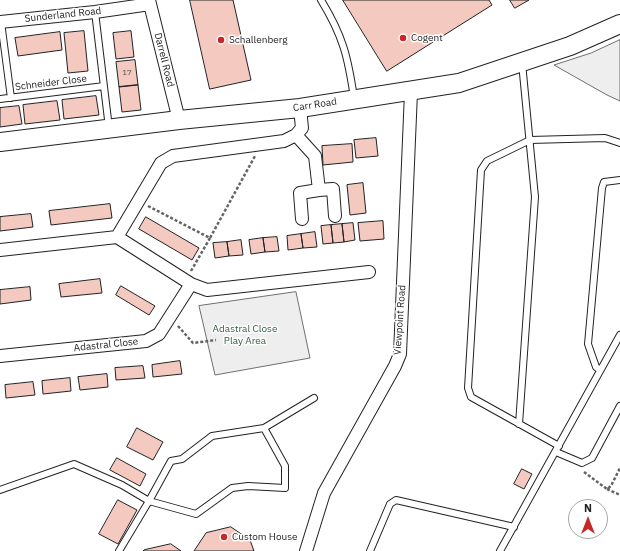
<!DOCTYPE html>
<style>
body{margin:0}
#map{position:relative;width:620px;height:551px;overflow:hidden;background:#fff;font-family:"IBM Plex Sans",sans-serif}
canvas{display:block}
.north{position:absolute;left:568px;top:499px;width:40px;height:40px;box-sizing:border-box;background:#fff;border:1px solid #a7a7a7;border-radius:50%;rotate:0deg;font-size:11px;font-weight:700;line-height:16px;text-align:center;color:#222}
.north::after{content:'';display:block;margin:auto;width:14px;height:18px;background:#c62828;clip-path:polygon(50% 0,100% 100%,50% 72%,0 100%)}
</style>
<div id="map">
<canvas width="620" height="551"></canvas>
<div class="north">N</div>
</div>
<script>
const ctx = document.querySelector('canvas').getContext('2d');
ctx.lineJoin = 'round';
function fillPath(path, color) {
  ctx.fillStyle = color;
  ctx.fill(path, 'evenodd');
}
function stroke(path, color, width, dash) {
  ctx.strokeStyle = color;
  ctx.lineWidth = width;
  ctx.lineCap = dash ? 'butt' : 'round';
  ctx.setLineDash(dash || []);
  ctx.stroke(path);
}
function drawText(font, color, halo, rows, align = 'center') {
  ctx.font = font + ' "IBM Plex Sans",sans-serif';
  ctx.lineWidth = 3;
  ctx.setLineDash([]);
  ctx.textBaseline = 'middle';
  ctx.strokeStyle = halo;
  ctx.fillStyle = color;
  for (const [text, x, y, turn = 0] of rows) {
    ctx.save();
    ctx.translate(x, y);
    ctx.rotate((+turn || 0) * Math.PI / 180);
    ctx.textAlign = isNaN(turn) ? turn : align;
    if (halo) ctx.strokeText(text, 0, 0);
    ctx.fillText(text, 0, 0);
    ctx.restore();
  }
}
const green = new Path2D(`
 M 620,40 L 620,101 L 607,95 L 554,65 L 591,53 Z
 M 296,292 L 310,358 L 215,375 L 199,306 Z`);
const building = new Path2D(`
 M 190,0 L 233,0 L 251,80 L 210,89 Z
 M 343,0 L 489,0 L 492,5 L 387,71 Z
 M 510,0 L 529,0 L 515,8 Z
 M 84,31 L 88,71 L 68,73 L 64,33 Z
 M 131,31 L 134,57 L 116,59 L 113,33 Z
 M 60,32 L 62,50 L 18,56 L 15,38 Z
 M 135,60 L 138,85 L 119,87 L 116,62 Z
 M 138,85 L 141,110 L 122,112 L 119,87 Z
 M 96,96 L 99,115 L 64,119 L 62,100 Z
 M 57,101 L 60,120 L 25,124 L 23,105 Z
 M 19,106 L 22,124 L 0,127 L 0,108 Z
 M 376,138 L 378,156 L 356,158 L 354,140 Z
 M 352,144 L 353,162 L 323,165 L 322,146 Z
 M 363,183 L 366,213 L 350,215 L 347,185 Z
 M 110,204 L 112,218 L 51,225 L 49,211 Z
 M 31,214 L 33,227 L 0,231 L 0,217 Z
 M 146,217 L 199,248 L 192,260 L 139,229 Z
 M 383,221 L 384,239 L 360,241 L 358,223 Z
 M 353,223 L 355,240 L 344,242 L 342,224 Z
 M 342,224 L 344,242 L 333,243 L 331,225 Z
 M 331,225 L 333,243 L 323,244 L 321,226 Z
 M 315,232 L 317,247 L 303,248 L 301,234 Z
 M 301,234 L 303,248 L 288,250 L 287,236 Z
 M 277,237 L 279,251 L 265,252 L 263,238 Z
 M 263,238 L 265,252 L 251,254 L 249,240 Z
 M 241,240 L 243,255 L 229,256 L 227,242 Z
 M 227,242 L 229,256 L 215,258 L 213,243 Z
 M 100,279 L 102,293 L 61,297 L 59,284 Z
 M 121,286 L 155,306 L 149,315 L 116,295 Z
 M 30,287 L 31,300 L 0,304 L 0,290 Z
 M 180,361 L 182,374 L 153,377 L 152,365 Z
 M 143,366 L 145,378 L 116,380 L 115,368 Z
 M 107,374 L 108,387 L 80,390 L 78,377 Z
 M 70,378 L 71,391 L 43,394 L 42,381 Z
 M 33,382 L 35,395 L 6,398 L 5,385 Z
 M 137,428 L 163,442 L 153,460 L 127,447 Z
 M 117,458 L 146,474 L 140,486 L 110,470 Z
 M 522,469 L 532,474 L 524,489 L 514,484 Z
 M 118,500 L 137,510 L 118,544 L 99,534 Z
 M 231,527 L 250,540 L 254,551 L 194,551 L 206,533 Z
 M 171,544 L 181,551 L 143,551 L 144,550 Z`);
const path = new Path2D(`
 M 148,206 L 210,238 L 255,156
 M 191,271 L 210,238
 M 178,326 L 193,343 L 216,340
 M 584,472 L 607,489 L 611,486 L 620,468
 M 607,489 L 620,495`);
const lane = new Path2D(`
 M 321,0 C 343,36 348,57 354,98
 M 95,12 L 109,128
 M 1,22 L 11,98
 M 0,99 L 104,86
 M 600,370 L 596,367 L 588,344 L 602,188 L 604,182 L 620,180
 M 519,424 L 535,197 L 522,63
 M 559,446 L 471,397 L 468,388 L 481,170 L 487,161 L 530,140 L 605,138 L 620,143
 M 556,452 L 582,463 L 592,458 L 620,406
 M 0,490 L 74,464 L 122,485 L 149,501 L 171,461 L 182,459 L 212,436 L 264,428
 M 119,551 L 149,501 L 196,514 L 232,488 L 248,486 L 285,488 L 285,466 L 264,428 L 314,398
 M 370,551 L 390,504 L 396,500 L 514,527
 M 500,551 L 620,335`);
const street = new Path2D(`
 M 149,0 L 179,120
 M 0,22 L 95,12 L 150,4
 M 296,135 L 315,156 L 319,190 L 333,189 L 335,216
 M 302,219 L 300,193 L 319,190
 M 117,237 L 161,163 L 173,156 L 284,141 L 296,135 L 302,128 L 300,108
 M 0,250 L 117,237 L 191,284 L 159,334 L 146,341 L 0,356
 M 191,284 L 207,290 L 369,272
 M 306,551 L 324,493 L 395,366 L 400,354 L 411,92`);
const primary = new Path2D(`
 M 0,142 L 179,120 L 300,108 L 459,83 L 570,46 L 620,24`);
const markers = [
 [403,38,4,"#c62828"],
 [221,40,4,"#c62828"],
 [224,537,4,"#c62828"]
];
const numberNames = [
 ["17",127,73]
];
const streetNames = [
 ["Sunderland Road",63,15,-6],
 ["Darrell Road",164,60,76],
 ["Schneider Close",51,83,-7],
 ["Carr Road",315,105,-9],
 ["Viewpoint Road",400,320,-86],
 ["Adastral Close",106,345,-6]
];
const poiNames = [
 ["Cogent",411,38],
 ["Schallenberg",229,40],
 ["Custom House",232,537]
];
const parkNames = [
 ["Adastral Close",245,329],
 ["Play Area",245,341]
];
fillPath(green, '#eee');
stroke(green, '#6f6f6f', 1);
fillPath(building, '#f3c9c0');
stroke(building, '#222', 1);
stroke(lane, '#222', 8);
stroke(street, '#222', 14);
stroke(primary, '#222', 20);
stroke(path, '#646464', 2.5, [3, 2]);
stroke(lane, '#fff', 6);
stroke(street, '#fff', 12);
stroke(primary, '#fff', 18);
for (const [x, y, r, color] of markers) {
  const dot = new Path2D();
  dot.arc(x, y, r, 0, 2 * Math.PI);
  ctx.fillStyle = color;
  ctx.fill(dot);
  stroke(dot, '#fff', 1.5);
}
drawText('8px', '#564c4a', null, numberNames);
drawText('10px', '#222', '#fff', streetNames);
drawText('10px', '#222', '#fff', poiNames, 'left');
drawText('10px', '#2f5e38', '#fff', parkNames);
</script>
